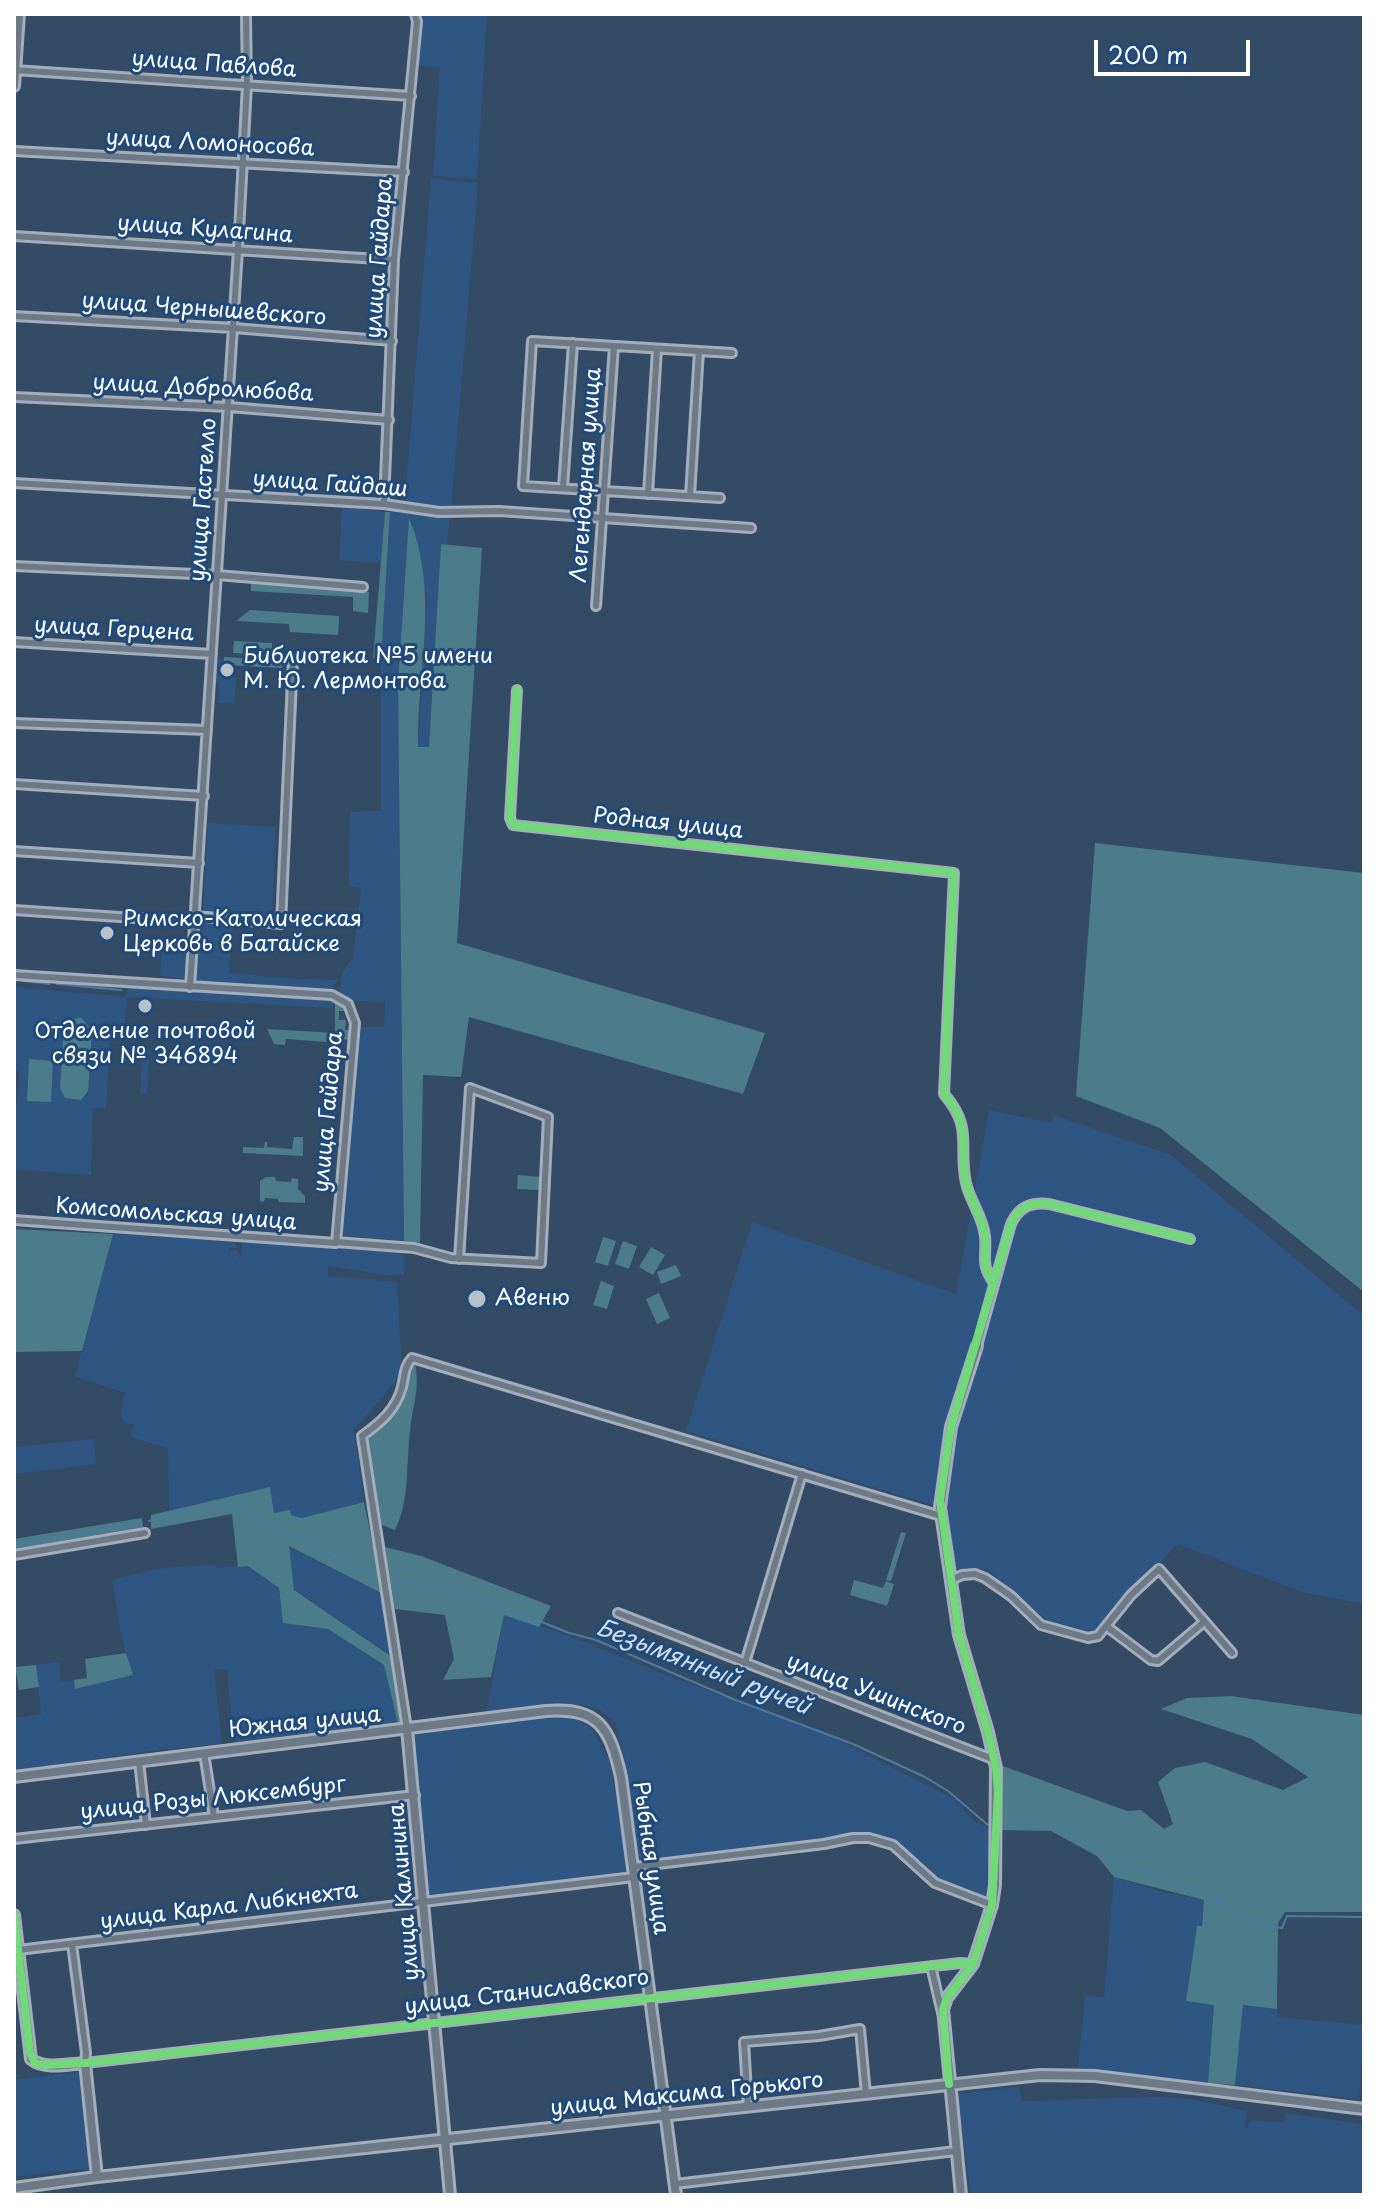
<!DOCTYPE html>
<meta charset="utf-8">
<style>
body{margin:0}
#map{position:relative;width:1378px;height:2209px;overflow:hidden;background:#344b65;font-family:"Playpen Sans",sans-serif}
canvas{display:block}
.frame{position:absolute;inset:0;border:16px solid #fff;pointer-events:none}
.scale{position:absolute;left:1094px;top:40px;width:156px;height:36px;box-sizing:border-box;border:4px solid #fff;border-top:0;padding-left:10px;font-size:24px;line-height:28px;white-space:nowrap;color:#fff;-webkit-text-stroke:6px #1f4a7a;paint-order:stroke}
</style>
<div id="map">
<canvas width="1378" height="2209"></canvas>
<div class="frame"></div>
<div class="scale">200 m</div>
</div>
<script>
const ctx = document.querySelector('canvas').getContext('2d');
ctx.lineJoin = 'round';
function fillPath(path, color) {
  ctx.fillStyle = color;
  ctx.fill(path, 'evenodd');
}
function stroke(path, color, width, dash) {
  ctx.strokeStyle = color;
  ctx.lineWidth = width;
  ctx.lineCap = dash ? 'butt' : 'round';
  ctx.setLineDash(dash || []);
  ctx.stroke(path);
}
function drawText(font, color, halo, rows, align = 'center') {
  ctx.font = font + ' "Playpen Sans",sans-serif';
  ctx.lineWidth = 6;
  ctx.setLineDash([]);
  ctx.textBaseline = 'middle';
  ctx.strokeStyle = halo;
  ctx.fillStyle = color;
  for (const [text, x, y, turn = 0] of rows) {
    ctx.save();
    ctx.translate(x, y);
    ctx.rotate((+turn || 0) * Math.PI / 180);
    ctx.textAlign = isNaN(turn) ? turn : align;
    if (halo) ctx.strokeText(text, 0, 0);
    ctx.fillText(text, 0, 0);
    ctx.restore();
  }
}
const built = new Path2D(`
 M 419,14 L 487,14 L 477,179 L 433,176 L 440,67 L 415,65 Z
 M 431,179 L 478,183 L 451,510 L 447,544 L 441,545 L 429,748 L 418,747 L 427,596 L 409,520 L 398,684 L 404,1241 L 341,1235 L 358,1027 L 384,1027 L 385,1002 L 338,1000 L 342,974 L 353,956 L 361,888 L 349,886 L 350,812 L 381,811 L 381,659 L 390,512 L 404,513 Z
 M 342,507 L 385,512 L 381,563 L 339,560 Z
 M 213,658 L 223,659 L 222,677 L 236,678 L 234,704 L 218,703 L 219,683 L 212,682 Z
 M 208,823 L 276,827 L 272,918 L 203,915 Z
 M 199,919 L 233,924 L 229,973 L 297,979 L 339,980 L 329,992 L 194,985 Z
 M 162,949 L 186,951 L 184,978 L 160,976 Z
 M 128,986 L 332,999 L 333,1008 L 127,997 L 125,1024 L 111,1025 L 106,1108 L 93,1108 L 91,1175 L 14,1169 L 14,1102 L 17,1102 L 19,1071 L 14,1070 L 14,987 L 126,997 Z
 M 143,1047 L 150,1048 L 147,1093 L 140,1093 Z
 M 989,1110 L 1051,1123 L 1054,1115 L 1171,1155 L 1364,1316 L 1364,1604 L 1302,1592 L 1178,1544 L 1152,1571 L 1149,1570 L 1093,1632 L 1047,1620 L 987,1569 L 954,1569 L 946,1509 L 686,1431 L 752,1222 L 956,1294 Z
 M 113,1234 L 235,1241 L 236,1248 L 229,1248 L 227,1255 L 230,1251 L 238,1250 L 240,1261 L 243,1240 L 404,1253 L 404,1275 L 394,1276 L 328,1266 L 328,1276 L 397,1282 L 402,1374 L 354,1430 L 364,1502 L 302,1518 L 274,1513 L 270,1487 L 169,1510 L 168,1448 L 130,1437 L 134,1425 L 123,1422 L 120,1413 L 125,1393 L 75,1376 Z
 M 94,1439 L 96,1464 L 14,1474 L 14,1447 Z
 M 288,1546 L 383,1594 L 392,1657 L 294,1589 Z
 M 216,1564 L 217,1568 L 248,1566 L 279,1588 L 283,1623 L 328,1629 L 384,1665 L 398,1724 L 296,1734 L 234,1743 L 227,1669 L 214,1669 L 222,1744 L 156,1750 L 14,1772 L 14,1718 L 41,1714 L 36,1665 L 59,1662 L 61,1681 L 74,1680 L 75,1688 L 132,1675 L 121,1636 L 112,1580 L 154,1569 Z
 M 504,1614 L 572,1637 L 679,1680 L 820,1731 L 951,1797 L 974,1821 L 992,1830 L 988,1900 L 933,1879 L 891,1842 L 861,1835 L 637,1864 L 624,1756 L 615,1722 L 597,1708 L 576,1704 L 486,1714 Z
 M 541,1716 L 576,1717 L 593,1731 L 610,1761 L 629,1876 L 426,1900 L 411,1734 Z
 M 1114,1877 L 1163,1892 L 1205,1900 L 1201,1926 L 1197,1927 L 1186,2000 L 1214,2004 L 1208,2083 L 1078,2069 L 1085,1995 L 1104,1997 Z
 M 1243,2005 L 1277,2009 L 1278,2017 L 1364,2025 L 1359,2099 L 1235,2085 Z
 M 79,2072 L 91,2168 L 14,2177 L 14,2080 Z
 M 1019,2087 L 1022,2101 L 1159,2097 L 1197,2100 L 1247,2111 L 1245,2127 L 1248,2128 L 1250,2120 L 1284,2123 L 1286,2113 L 1364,2124 L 1364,2195 L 971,2195 L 957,2094 Z`);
const green = new Path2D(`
 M 385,512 L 390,512 L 381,659 L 373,658 Z
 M 409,518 C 440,593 417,669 418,747 L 429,747 L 441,544 L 482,548 L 457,943 L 765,1033 L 743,1094 L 469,1017 L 461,1077 L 423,1075 L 420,1243 L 404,1241 L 398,684 Z
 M 251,583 L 369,592 L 368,613 L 353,611 L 353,597 L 251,591 Z
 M 250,610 L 339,616 L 338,635 L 290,632 L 289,624 L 236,621 Z
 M 234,641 L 272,643 L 272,655 L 233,653 Z
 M 224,657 L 283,660 L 282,668 L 224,665 Z
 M 1095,843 L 1364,873 L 1364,1292 L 1160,1128 L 1076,1096 Z
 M 335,1001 L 341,1002 L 347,1011 L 339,1011 L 339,1020 L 346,1020 L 345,1030 L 349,1030 L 349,1040 L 340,1039 L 340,1043 L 286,1039 L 285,1045 L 274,1044 L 267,1029 L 335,1033 Z
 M 81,1018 L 92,1030 L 88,1091 L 81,1100 L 65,1098 L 60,1088 L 64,1027 L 72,1019 Z
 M 29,1059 L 53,1061 L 51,1102 L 27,1101 Z
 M 294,1137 L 303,1137 L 303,1156 L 243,1153 L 243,1147 L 264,1148 L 265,1142 L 267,1142 L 267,1147 L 292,1149 Z
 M 518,1175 L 541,1177 L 540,1190 L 517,1189 Z
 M 266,1177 L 275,1177 L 276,1181 L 291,1182 L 292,1178 L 298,1179 L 298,1189 L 305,1196 L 305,1203 L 279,1202 L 278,1199 L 265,1198 L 264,1202 L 260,1201 L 260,1181 Z
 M 14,1229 L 113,1234 L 82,1351 L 14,1352 Z
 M 603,1237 L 616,1241 L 608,1266 L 595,1262 Z
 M 623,1241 L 637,1246 L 629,1269 L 615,1264 Z
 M 651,1247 L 665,1255 L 653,1275 L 639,1267 Z
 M 676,1265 L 681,1276 L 661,1284 L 657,1272 Z
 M 601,1281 L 614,1286 L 607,1309 L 593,1305 Z
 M 659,1293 L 670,1318 L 657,1324 L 646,1299 Z
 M 415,1362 C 420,1392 413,1402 410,1431 C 406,1463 410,1500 395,1530 L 382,1525 L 367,1441 L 393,1410 L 409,1368 Z
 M 270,1487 L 274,1513 L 290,1510 L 291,1515 L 302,1518 L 364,1502 L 383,1594 L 289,1546 L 294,1590 L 392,1657 L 402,1723 L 398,1724 L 384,1665 L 328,1629 L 283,1623 L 279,1588 L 248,1566 L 238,1567 L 232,1514 L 151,1529 L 151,1515 Z
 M 142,1518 L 143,1527 L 14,1549 L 14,1539 Z
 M 901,1532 L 906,1533 L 891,1581 L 886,1580 Z
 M 385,1547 L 421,1556 L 551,1606 L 539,1627 L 504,1615 L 491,1677 L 443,1680 L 454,1659 L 445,1615 L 395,1609 Z
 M 854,1580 L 883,1588 L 886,1581 L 894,1584 L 887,1606 L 850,1595 Z
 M 126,1653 L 133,1675 L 75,1689 L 74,1680 L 87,1678 L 85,1659 Z
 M 36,1665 L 39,1687 L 19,1690 L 15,1667 Z
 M 1231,1696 L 1364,1715 L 1364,1912 L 1285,1912 L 1278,1923 L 1277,2009 L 1243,2005 L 1235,2085 L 1208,2083 L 1214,2005 L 1186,2001 L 1197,1926 L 1202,1926 L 1204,1900 L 1114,1877 L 1097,1856 L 1051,1831 L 1002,1830 L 1003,1766 L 1127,1811 L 1141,1810 L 1164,1829 L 1173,1824 L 1158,1782 L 1175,1768 L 1205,1762 L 1283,1790 L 1308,1777 L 1252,1739 L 1161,1709 L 1187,1698 Z`);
const stream = new Path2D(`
 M 23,981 L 49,984
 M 57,984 L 121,990
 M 149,1521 L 181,1512 L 232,1504 L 372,1575
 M 14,1545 L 141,1524
 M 390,1579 L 463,1592 L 492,1602 L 569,1633 L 596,1640 L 733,1699 L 853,1744 L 925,1777 L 948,1791 L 988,1825
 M 1007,1824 C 1038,1818 1078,1833 1102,1853 L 1224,1902 C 1237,1917 1262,1924 1282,1928 L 1287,1916 L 1364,1917`);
const street = new Path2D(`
 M 14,70 L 411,96
 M 14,151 L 404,172
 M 14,236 L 394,260
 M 14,316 L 234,328 L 392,341
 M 14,397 L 229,407 L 389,420
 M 14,483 L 384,504 L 439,512 L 499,511 L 751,528
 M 563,488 L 573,343
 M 648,494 L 657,349
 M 690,496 L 699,351
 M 720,498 L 523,486 L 532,341 L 732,353
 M 384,504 L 394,260 L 417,22 L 415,14
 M 14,566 L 217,575 L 363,587
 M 596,606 L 614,346
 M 14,642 L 212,654
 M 517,690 L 510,818 L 513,825 L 954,873 L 944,1094 C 974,1129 958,1145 966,1183 C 970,1201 983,1217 985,1236 C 987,1257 980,1264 994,1283
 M 14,723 L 207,730
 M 14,784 L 204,796
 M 14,851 L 199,863
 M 14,910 L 195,922
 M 195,916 L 281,924 L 293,658
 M 14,975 L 332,995 L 348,1004 L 355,1023 L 336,1243 L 14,1220
 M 190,987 L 238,250 L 247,85 L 246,14
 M 336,1242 L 414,1248 L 451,1258 L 541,1263 L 548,1117 L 470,1088 L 459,1259
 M 977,1346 L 1011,1224 C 1019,1207 1030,1202 1049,1204 L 1190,1239
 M 14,1555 L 145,1533
 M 951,1580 L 962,1575 L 975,1574 L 985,1578 L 1011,1596 L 1041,1625 L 1088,1638 L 1098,1636 L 1131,1595 L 1159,1569 L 1232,1653
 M 618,1613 L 995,1760
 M 1106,1626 L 1151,1660 L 1158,1661 L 1204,1622
 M 745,1663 L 802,1474
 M 407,1729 L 362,1436 C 380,1423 396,1410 402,1387 C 405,1375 404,1367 412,1358 L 941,1516
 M 204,1753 L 214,1817
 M 139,1761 L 146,1825
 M 14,1839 L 415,1795
 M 633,1867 L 824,1844 L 853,1838 L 869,1838 L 893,1845 L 935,1883 L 992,1905
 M 72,1944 L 86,2053 L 85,2063 L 960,1963 L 973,1964
 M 18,1950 L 634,1877
 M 931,1966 L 942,2013
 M 748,2107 L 744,2042 L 819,2036 L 860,2029 L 866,2094
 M 675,2184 L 956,2151`);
const secondary = new Path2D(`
 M 14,86 L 19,14
 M 407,1729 L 450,2195
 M 14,1777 L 546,1711 C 599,1707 610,1728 621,1777 L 676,2195
 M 14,1915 L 31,2059 C 44,2070 69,2064 85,2063 L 97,2177
 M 14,2188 L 97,2177 L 1040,2075 L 1095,2076 L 1364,2109
 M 961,2195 L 943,2009 L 947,1998 L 973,1964 L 992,1905 L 995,1885 L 996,1768 L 988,1732 L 959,1635 L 940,1507 L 951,1427 L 977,1346`);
const cycleway = new Path2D(`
 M 517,690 L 510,818 L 513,825 L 954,873 L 944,1094 C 974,1129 958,1145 966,1183 C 970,1201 983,1217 985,1236 C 987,1257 980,1264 994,1283
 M 14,1915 L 30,2053 L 35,2063 L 45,2065 L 85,2063 L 960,1963 L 973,1964
 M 949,2084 L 943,2009 L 947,1998 L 973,1964 L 992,1905 L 998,1792 L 996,1768 L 988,1732 L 959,1635 L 940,1500 L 951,1427 L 1011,1224 C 1019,1207 1030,1202 1049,1204 L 1190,1239`);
const markers = [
 [227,670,8,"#b8c0c9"],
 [107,933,8,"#b8c0c9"],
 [145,1006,8,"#b8c0c9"],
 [477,1299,10,"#b8c0c9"]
];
const streetNames = [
 ["улица Павлова",214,65,4],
 ["улица Ломоносова",210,144,3],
 ["улица Кулагина",205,230,4],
 ["улица Гайдара",380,258,-86],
 ["улица Чернышевского",204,310,4],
 ["улица Добролюбова",203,389,3],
 ["Легендарная улица",587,475,-86],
 ["улица Гайдаш",330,485,4],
 ["улица Гастелло",204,500,-86],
 ["улица Герцена",114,630,3],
 ["Родная улица",668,824,6],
 ["улица Гайдара",329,1112,-85],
 ["Комсомольская улица",176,1215,4],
 ["улица Ушинского",876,1695,21],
 ["Южная улица",305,1723,-6],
 ["улица Розы Люксембург",213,1799,-6],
 ["Рыбная улица",650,1858,82],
 ["улица Калинина",405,1892,-95],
 ["улица Карла Либкнехта",229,1907,-7],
 ["улица Станиславского",527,1993,-7],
 ["улица Максима Горького",687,2095,-6]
];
const poiNames = [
 ["Библиотека №5 имени",243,657],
 ["М. Ю. Лермонтова",243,682],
 ["Римско-Католическая",123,920],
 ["Церковь в Батайске",123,945],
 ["Отделение почтовой",145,1032,"center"],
 ["связи № 346894",145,1057,"center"],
 ["Авеню",495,1299]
];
const waterNames = [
 ["Безымянный ручей",703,1668,21]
];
fillPath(built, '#2f5582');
fillPath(green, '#4c7b8a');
stroke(stream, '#4b7aa2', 2);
stroke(street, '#a4aeba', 12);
stroke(secondary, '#a4aeba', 14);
stroke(street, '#6d7986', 6);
stroke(secondary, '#6d7986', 8);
stroke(cycleway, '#71d979', 8);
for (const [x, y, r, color] of markers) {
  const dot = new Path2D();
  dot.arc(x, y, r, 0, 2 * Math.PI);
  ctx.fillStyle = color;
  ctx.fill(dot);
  stroke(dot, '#1f4a7a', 3);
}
drawText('22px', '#fff', '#1f4a7a', streetNames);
drawText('22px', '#fff', '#1f4a7a', poiNames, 'left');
drawText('italic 24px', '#d2dfe9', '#1f4a7a', waterNames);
</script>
